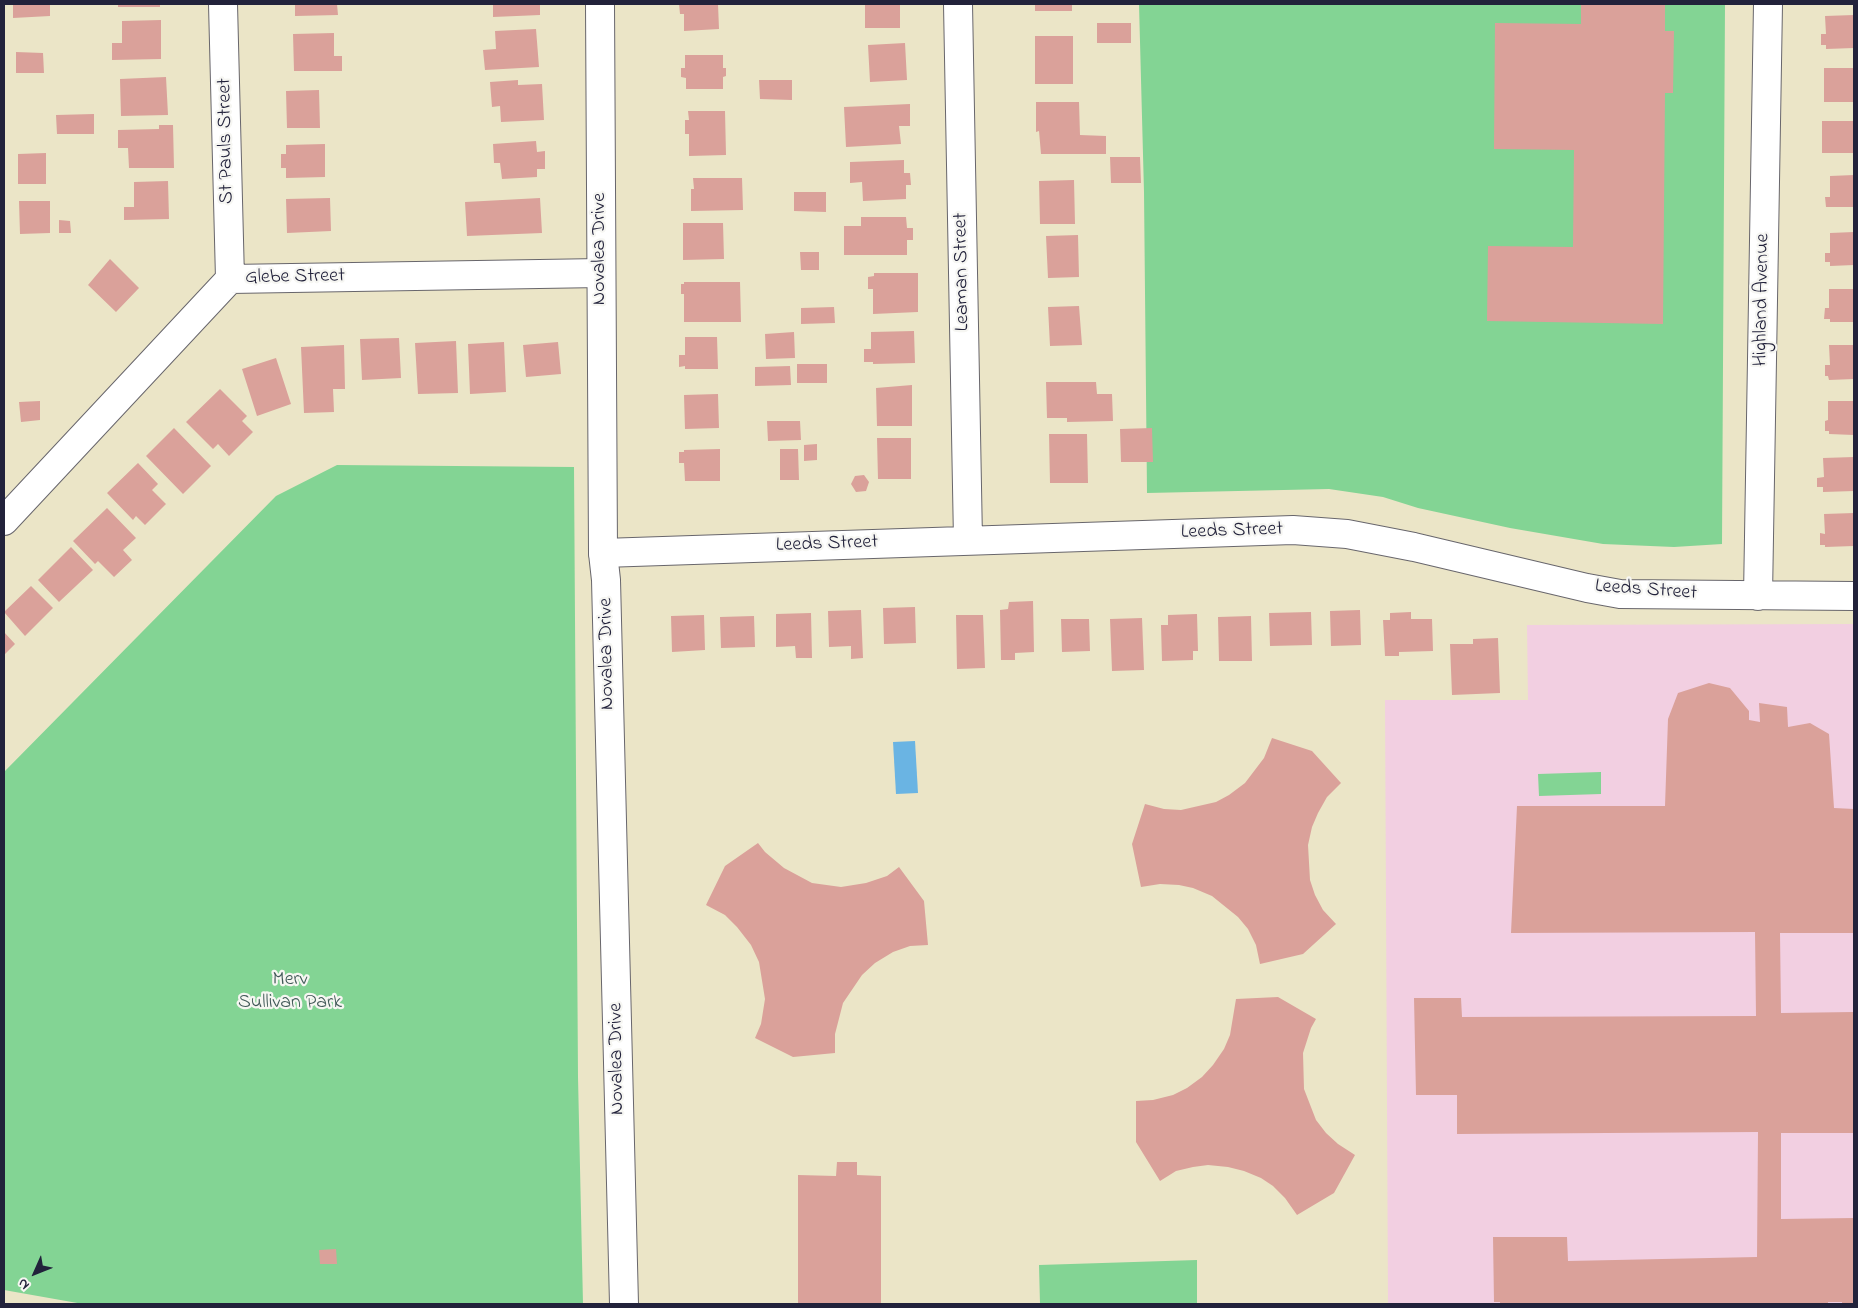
<!DOCTYPE html>
<style>
body{margin:0}
#map{position:relative;width:1858px;height:1308px;overflow:hidden;background:#ebe5c7;font-family:"Indie Flower",sans-serif}
canvas{display:block}
.frame{position:absolute;inset:0;border:5px solid #22223b;pointer-events:none}
.north{position:absolute;left:10px;top:1248px;width:50px;height:50px;-webkit-text-stroke:4px #f6f6f2;paint-order:stroke;rotate:226deg;font-size:14px;font-weight:700;line-height:20px;text-align:center;color:#22223b}
.north::after{content:'';display:block;margin:auto;width:18px;height:22px;background:#22223b;clip-path:polygon(50% 0,100% 100%,50% 72%,0 100%)}
</style>
<div id="map">
<canvas width="1858" height="1308"></canvas>
<div class="frame"></div>
<div class="north">N</div>
</div>
<script>
const ctx = document.querySelector('canvas').getContext('2d');
ctx.lineJoin = 'round';
function fillPath(path, color) {
  ctx.fillStyle = color;
  ctx.fill(path, 'evenodd');
}
function stroke(path, color, width, dash) {
  ctx.strokeStyle = color;
  ctx.lineWidth = width;
  ctx.lineCap = dash ? 'butt' : 'round';
  ctx.setLineDash(dash || []);
  ctx.stroke(path);
}
function drawText(font, color, halo, rows, align = 'center') {
  ctx.font = font + ' "Indie Flower",sans-serif';
  ctx.lineWidth = 4.5;
  ctx.setLineDash([]);
  ctx.textBaseline = 'middle';
  ctx.strokeStyle = halo;
  ctx.fillStyle = color;
  for (const [text, x, y, turn = 0] of rows) {
    ctx.save();
    ctx.translate(x, y);
    ctx.rotate((+turn || 0) * Math.PI / 180);
    ctx.textAlign = isNaN(turn) ? turn : align;
    if (halo) ctx.strokeText(text, 0, 0);
    ctx.fillText(text, 0, 0);
    ctx.restore();
  }
}
const built = new Path2D(`
 M 1854,624 L 1854,1304 L 1388,1304 L 1385,700 L 1528,700 L 1527,625 Z`);
const green = new Path2D(`
 M 1139,4 L 1725,4 L 1722,544 L 1674,547 L 1603,544 L 1510,528 L 1418,508 L 1383,497 L 1329,489 L 1147,493 L 1144,192 Z
 M 337,465 L 574,467 L 578,1077 L 583,1304 L 83,1304 L 4,1290 L 4,772 L 276,496 Z
 M 1601,772 L 1601,794 L 1539,796 L 1538,774 Z
 M 1197,1260 L 1197,1304 L 1040,1304 L 1039,1265 Z`);
const water = new Path2D(`
 M 915,741 L 918,793 L 896,794 L 893,742 Z`);
const building = new Path2D(`
 M 13,4 L 50,4 L 50,16 L 13,18 Z
 M 118,4 L 160,4 L 160,7 L 118,7 Z
 M 295,4 L 337,4 L 338,15 L 295,16 Z
 M 493,4 L 540,4 L 540,15 L 493,17 Z
 M 679,4 L 718,4 L 719,29 L 684,31 L 684,14 L 680,14 Z
 M 865,4 L 900,4 L 900,28 L 865,28 Z
 M 1035,4 L 1072,4 L 1072,11 L 1035,11 Z
 M 1581,4 L 1665,4 L 1665,31 L 1674,31 L 1673,93 L 1665,93 L 1663,324 L 1487,321 L 1488,246 L 1573,247 L 1574,150 L 1494,149 L 1495,23 L 1581,24 Z
 M 1854,15 L 1854,48 L 1826,49 L 1826,45 L 1821,45 L 1821,34 L 1826,34 L 1825,16 Z
 M 161,20 L 161,59 L 112,60 L 112,43 L 122,43 L 122,21 Z
 M 1097,23 L 1131,23 L 1131,43 L 1097,43 Z
 M 536,29 L 539,67 L 485,70 L 483,50 L 496,49 L 495,31 Z
 M 334,33 L 334,56 L 342,56 L 342,71 L 294,71 L 293,34 Z
 M 1035,36 L 1073,36 L 1073,84 L 1035,84 Z
 M 905,43 L 907,80 L 870,82 L 868,45 Z
 M 16,52 L 43,53 L 44,73 L 16,73 Z
 M 685,55 L 723,55 L 723,68 L 726,68 L 726,76 L 723,77 L 723,89 L 686,89 L 686,78 L 681,77 L 681,68 L 685,68 Z
 M 1824,68 L 1854,68 L 1854,102 L 1824,102 Z
 M 166,77 L 168,115 L 121,116 L 120,79 Z
 M 518,80 L 518,85 L 542,84 L 544,120 L 501,122 L 500,106 L 492,107 L 490,82 Z
 M 759,80 L 792,80 L 792,100 L 760,99 Z
 M 319,90 L 320,128 L 287,128 L 286,91 Z
 M 1036,102 L 1079,102 L 1080,135 L 1106,136 L 1106,154 L 1041,154 L 1039,131 L 1036,132 Z
 M 910,104 L 910,126 L 899,126 L 901,144 L 846,147 L 844,107 Z
 M 688,111 L 725,111 L 726,155 L 689,156 L 689,134 L 685,134 L 685,120 L 689,120 Z
 M 94,114 L 94,134 L 57,134 L 56,115 Z
 M 1822,121 L 1854,121 L 1854,153 L 1822,153 Z
 M 159,125 L 173,125 L 174,168 L 129,168 L 128,148 L 118,148 L 118,130 L 159,129 Z
 M 536,141 L 537,152 L 545,151 L 545,169 L 537,169 L 537,177 L 502,179 L 500,163 L 494,163 L 493,144 Z
 M 325,144 L 325,177 L 286,178 L 286,168 L 281,168 L 281,154 L 286,154 L 286,145 Z
 M 46,153 L 46,184 L 18,184 L 18,154 Z
 M 1110,157 L 1140,157 L 1141,183 L 1111,183 Z
 M 904,160 L 904,173 L 910,173 L 911,185 L 906,185 L 906,199 L 863,201 L 862,182 L 850,183 L 850,162 Z
 M 1854,175 L 1854,207 L 1826,207 L 1825,197 L 1830,197 L 1830,176 Z
 M 693,178 L 742,178 L 743,210 L 691,211 L 691,189 L 694,189 Z
 M 1074,180 L 1075,224 L 1040,224 L 1039,181 Z
 M 168,181 L 169,219 L 124,220 L 124,207 L 134,207 L 134,182 Z
 M 794,192 L 826,192 L 826,212 L 794,211 Z
 M 330,198 L 331,231 L 287,233 L 286,199 Z
 M 540,198 L 542,233 L 467,236 L 465,202 Z
 M 19,201 L 50,201 L 50,233 L 20,234 Z
 M 861,217 L 906,217 L 907,228 L 913,228 L 913,240 L 907,240 L 907,255 L 844,255 L 844,226 L 861,226 Z
 M 59,220 L 70,221 L 71,233 L 59,233 Z
 M 683,223 L 723,223 L 724,259 L 683,260 Z
 M 1854,232 L 1854,265 L 1830,266 L 1830,262 L 1825,262 L 1825,253 L 1830,253 L 1830,233 Z
 M 1078,235 L 1079,277 L 1048,278 L 1046,236 Z
 M 800,252 L 819,252 L 819,270 L 801,270 Z
 M 110,259 L 139,288 L 116,312 L 88,285 Z
 M 874,273 L 918,273 L 918,312 L 873,314 L 873,289 L 868,289 L 868,277 L 874,276 Z
 M 684,282 L 740,282 L 741,322 L 684,322 L 684,294 L 681,294 L 681,284 L 684,284 Z
 M 1829,289 L 1854,289 L 1854,322 L 1830,322 L 1830,319 L 1824,319 L 1825,308 L 1829,308 Z
 M 1079,306 L 1082,345 L 1050,346 L 1048,307 Z
 M 834,307 L 835,323 L 801,324 L 801,308 Z
 M 914,331 L 915,363 L 873,364 L 873,362 L 864,362 L 864,349 L 871,349 L 871,332 Z
 M 794,332 L 795,358 L 766,359 L 765,334 Z
 M 685,337 L 717,337 L 718,369 L 685,369 L 685,366 L 679,367 L 679,355 L 685,355 Z
 M 399,338 L 401,378 L 362,380 L 360,339 Z
 M 456,341 L 458,393 L 418,394 L 415,343 Z
 M 504,342 L 506,392 L 470,394 L 468,344 Z
 M 558,342 L 561,374 L 526,377 L 523,345 Z
 M 344,345 L 345,389 L 333,389 L 334,412 L 304,413 L 301,347 Z
 M 1829,345 L 1854,345 L 1854,379 L 1829,380 L 1828,376 L 1825,376 L 1825,365 L 1830,365 Z
 M 276,358 L 291,404 L 257,416 L 242,369 Z
 M 797,364 L 827,364 L 827,383 L 797,383 Z
 M 790,366 L 791,385 L 755,386 L 755,367 Z
 M 1046,382 L 1096,382 L 1097,394 L 1112,394 L 1113,421 L 1067,422 L 1067,418 L 1047,418 Z
 M 912,385 L 912,426 L 877,426 L 876,388 Z
 M 220,389 L 247,416 L 242,421 L 253,432 L 229,456 L 218,444 L 213,449 L 186,422 Z
 M 718,394 L 719,428 L 685,429 L 684,395 Z
 M 40,401 L 40,420 L 21,422 L 19,402 Z
 M 1828,401 L 1854,401 L 1854,435 L 1829,434 L 1829,431 L 1825,431 L 1825,421 L 1828,420 Z
 M 767,421 L 800,421 L 801,440 L 768,441 Z
 M 174,428 L 211,466 L 183,494 L 146,456 Z
 M 1152,428 L 1153,462 L 1121,462 L 1120,429 Z
 M 1049,434 L 1087,434 L 1088,483 L 1050,483 Z
 M 877,438 L 911,438 L 911,479 L 878,479 Z
 M 817,444 L 817,460 L 804,461 L 804,445 Z
 M 720,449 L 720,481 L 685,481 L 684,463 L 679,463 L 679,452 L 684,452 L 684,450 Z
 M 780,449 L 798,449 L 799,480 L 780,480 Z
 M 1854,457 L 1854,491 L 1823,492 L 1823,487 L 1817,487 L 1817,478 L 1824,477 L 1823,458 Z
 M 138,463 L 158,484 L 152,490 L 166,504 L 145,525 L 136,516 L 133,520 L 107,493 Z
 M 864,475 L 869,482 L 866,491 L 856,492 L 851,484 L 855,476 Z
 M 107,508 L 136,538 L 123,550 L 132,560 L 114,577 L 98,561 L 95,564 L 73,541 Z
 M 1854,513 L 1854,546 L 1825,547 L 1825,545 L 1820,545 L 1820,533 L 1825,534 L 1824,514 Z
 M 71,547 L 93,570 L 59,602 L 38,580 Z
 M 31,586 L 53,608 L 25,636 L 4,612 Z
 M 1033,601 L 1034,652 L 1015,653 L 1015,660 L 1001,660 L 1000,610 L 1008,609 L 1009,602 Z
 M 915,607 L 916,643 L 884,644 L 883,608 Z
 M 861,610 L 863,658 L 851,659 L 851,646 L 829,647 L 828,611 Z
 M 1360,610 L 1361,645 L 1331,646 L 1330,611 Z
 M 1311,612 L 1312,645 L 1270,646 L 1269,613 Z
 M 1411,612 L 1411,619 L 1432,619 L 1433,651 L 1399,652 L 1399,656 L 1385,656 L 1383,620 L 1390,620 L 1390,613 Z
 M 811,613 L 812,658 L 796,658 L 795,646 L 776,647 L 776,614 Z
 M 1197,614 L 1198,651 L 1193,651 L 1193,660 L 1162,661 L 1161,625 L 1168,625 L 1168,615 Z
 M 704,615 L 705,650 L 672,652 L 671,616 Z
 M 956,615 L 983,615 L 985,668 L 957,669 Z
 M 754,616 L 755,647 L 721,648 L 720,617 Z
 M 1251,616 L 1252,661 L 1219,661 L 1218,617 Z
 M 1142,618 L 1144,670 L 1112,671 L 1110,619 Z
 M 1061,619 L 1089,619 L 1090,651 L 1062,652 Z
 M 4,632 L 15,644 L 4,655 Z
 M 1498,638 L 1500,693 L 1452,695 L 1450,644 L 1473,644 L 1473,639 Z
 M 1709,683 L 1730,688 L 1749,711 L 1749,720 L 1760,722 L 1759,703 L 1787,707 L 1788,727 L 1810,723 L 1829,734 L 1834,808 L 1854,809 L 1854,933 L 1780,933 L 1781,1013 L 1854,1012 L 1854,1133 L 1781,1133 L 1781,1219 L 1854,1218 L 1854,1304 L 1842,1304 L 1842,1302 L 1828,1302 L 1828,1304 L 1500,1304 L 1500,1302 L 1494,1302 L 1493,1237 L 1567,1237 L 1568,1261 L 1757,1257 L 1758,1132 L 1457,1134 L 1457,1095 L 1416,1095 L 1414,998 L 1461,998 L 1462,1017 L 1756,1016 L 1755,932 L 1511,933 L 1517,806 L 1665,806 L 1668,719 L 1678,693 Z
 M 1272,738 L 1312,751 L 1341,783 L 1327,797 L 1318,813 L 1312,827 L 1308,845 L 1310,880 L 1315,895 L 1323,910 L 1336,924 L 1303,954 L 1260,964 L 1256,945 L 1248,929 L 1238,917 L 1212,896 L 1193,888 L 1179,885 L 1160,884 L 1141,887 L 1132,844 L 1145,804 L 1164,809 L 1181,810 L 1216,802 L 1229,795 L 1245,783 L 1264,758 Z
 M 758,843 L 765,852 L 784,868 L 812,883 L 841,887 L 866,883 L 887,876 L 899,867 L 924,901 L 928,945 L 910,946 L 893,952 L 875,963 L 862,975 L 843,1003 L 835,1034 L 835,1053 L 793,1057 L 755,1038 L 761,1024 L 765,999 L 759,962 L 751,945 L 737,927 L 725,915 L 706,905 L 725,866 Z
 M 1278,997 L 1316,1019 L 1311,1028 L 1303,1053 L 1304,1089 L 1316,1120 L 1326,1133 L 1338,1144 L 1355,1155 L 1334,1193 L 1297,1215 L 1285,1198 L 1273,1186 L 1261,1178 L 1244,1171 L 1228,1167 L 1208,1165 L 1193,1167 L 1176,1171 L 1160,1181 L 1136,1142 L 1136,1101 L 1153,1100 L 1173,1095 L 1187,1088 L 1202,1077 L 1213,1065 L 1224,1049 L 1230,1035 L 1236,999 Z
 M 837,1162 L 857,1162 L 857,1175 L 881,1176 L 881,1304 L 798,1304 L 798,1175 L 836,1176 Z
 M 336,1249 L 337,1264 L 320,1264 L 319,1250 Z`);
const minor = new Path2D(`
 M 223,4 L 230,279
 M 958,4 L 968,540
 M 4,521 L 230,279 L 601,273
 M 603,553 L 1293,530 L 1347,534 L 1414,547 L 1587,588 L 1620,594 L 1854,596
 M 1758,596 L 1768,4`);
const tertiary = new Path2D(`
 M 600,4 L 603,553 L 606,580 L 624,1304`);
const streetNames = [
 ["St Pauls Street",227,141,-91],
 ["Novalea Drive",601,249,-90],
 ["Leaman Street",963,272,-91],
 ["Glebe Street",295,278,-1],
 ["Highland Avenue",1763,300,-89],
 ["Leeds Street",1232,532,-2],
 ["Leeds Street",827,545,-2],
 ["Leeds Street",1646,591,4],
 ["Novalea Drive",608,654,-91],
 ["Novalea Drive",618,1059,-91]
];
const parkNames = [
 ["Merv",290,981],
 ["Sullivan Park",290,1004]
];
fillPath(built, '#f2cfe1');
fillPath(green, '#83d494');
fillPath(water, '#6ab4e3');
fillPath(building, '#daa19a');
stroke(minor, '#68666c', 30);
stroke(tertiary, '#68666c', 30);
stroke(minor, '#fff', 28);
stroke(tertiary, '#fff', 28);
drawText('20px', '#22223b', '#f6f6f2', streetNames);
drawText('20px', '#3f5756', '#f6f6f2', parkNames);
</script>
